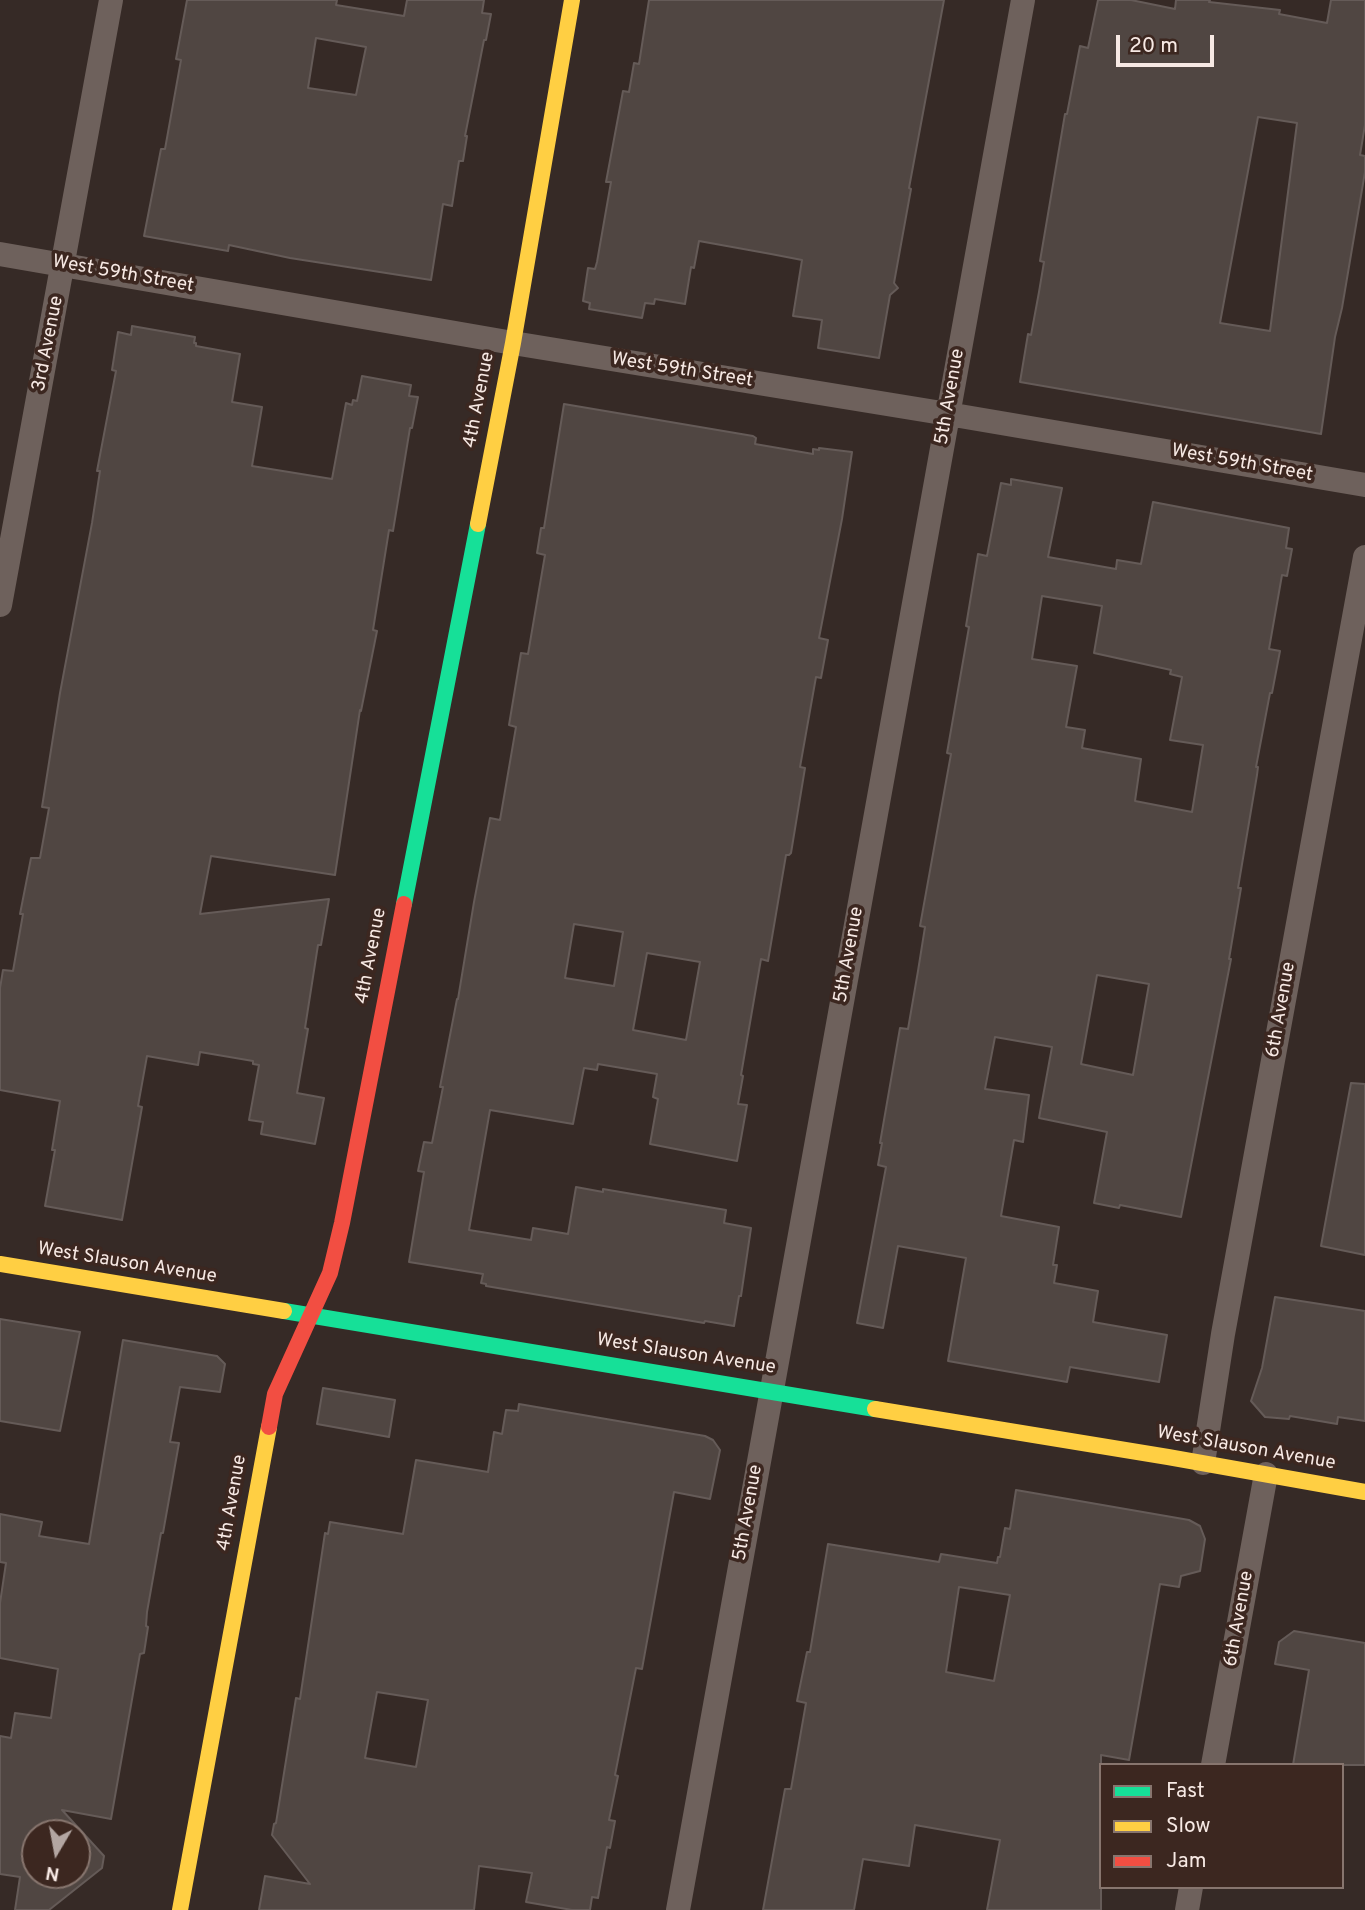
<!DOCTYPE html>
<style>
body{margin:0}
#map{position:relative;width:1365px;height:1910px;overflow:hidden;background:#362a26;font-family:Overpass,sans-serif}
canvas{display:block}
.legend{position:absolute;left:1099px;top:1763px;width:245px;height:126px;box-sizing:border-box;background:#3c2720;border:2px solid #87756e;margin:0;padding:9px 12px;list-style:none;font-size:21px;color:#f7e9e4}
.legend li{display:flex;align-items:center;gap:14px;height:35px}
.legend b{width:35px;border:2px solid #87756e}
.north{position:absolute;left:21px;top:1819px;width:70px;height:70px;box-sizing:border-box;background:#3c2720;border:2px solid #87756e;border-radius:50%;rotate:190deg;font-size:19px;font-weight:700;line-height:28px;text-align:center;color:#f7e9e4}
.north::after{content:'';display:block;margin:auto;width:24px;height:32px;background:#b3a6a2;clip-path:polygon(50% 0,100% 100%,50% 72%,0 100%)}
.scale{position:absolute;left:1116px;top:35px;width:98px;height:32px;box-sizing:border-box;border:4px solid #f7e9e4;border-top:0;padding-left:9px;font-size:21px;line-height:24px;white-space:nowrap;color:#f7e9e4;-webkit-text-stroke:5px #3c2720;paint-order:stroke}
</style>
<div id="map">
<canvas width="1365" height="1910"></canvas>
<ul class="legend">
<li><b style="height:9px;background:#16e098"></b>Fast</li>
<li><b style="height:9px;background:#ffcf43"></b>Slow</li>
<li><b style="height:9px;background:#f24e42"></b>Jam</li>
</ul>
<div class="north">N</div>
<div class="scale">20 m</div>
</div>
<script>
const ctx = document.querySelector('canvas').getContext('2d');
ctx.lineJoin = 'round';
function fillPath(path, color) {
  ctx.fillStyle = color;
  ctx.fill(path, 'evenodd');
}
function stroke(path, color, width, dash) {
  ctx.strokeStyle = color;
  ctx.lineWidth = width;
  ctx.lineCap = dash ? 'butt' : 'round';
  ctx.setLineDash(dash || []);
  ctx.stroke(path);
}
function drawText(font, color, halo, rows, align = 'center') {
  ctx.font = font + ' Overpass,sans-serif';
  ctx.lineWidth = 7;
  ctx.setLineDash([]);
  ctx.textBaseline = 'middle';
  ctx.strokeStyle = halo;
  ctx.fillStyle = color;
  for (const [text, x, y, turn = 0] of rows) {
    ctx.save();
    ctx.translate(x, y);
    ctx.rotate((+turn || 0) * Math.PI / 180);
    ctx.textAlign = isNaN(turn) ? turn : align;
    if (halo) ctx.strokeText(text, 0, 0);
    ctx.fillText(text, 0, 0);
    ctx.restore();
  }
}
const building = new Path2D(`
 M 187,0 L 337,0 L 336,5 L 404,16 L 407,0 L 484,0 L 482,13 L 491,14 L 486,40 L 484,40 L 465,136 L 467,136 L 463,161 L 459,161 L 452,206 L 443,204 L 431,280 L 290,258 L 229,245 L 228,251 L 144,236 L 161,149 L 165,149 L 181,60 L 176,59 ZM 316,38 L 366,47 L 356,95 L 308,88 Z
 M 649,0 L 944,0 L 909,188 L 911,189 L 894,283 L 898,288 L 890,295 L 879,358 L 818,348 L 822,320 L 793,316 L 802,260 L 771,254 L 699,241 L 694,268 L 691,267 L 685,304 L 655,299 L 654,304 L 645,303 L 642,318 L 589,309 L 590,303 L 583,301 L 588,268 L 595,269 L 597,262 L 611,182 L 606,182 L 623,91 L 629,92 L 634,63 L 639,64 Z
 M 1098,0 L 1131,0 L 1175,9 L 1176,0 L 1210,0 L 1209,2 L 1280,10 L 1279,14 L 1327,23 L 1331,0 L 1365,0 L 1365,125 L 1360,155 L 1365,156 L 1365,172 L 1342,308 L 1335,337 L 1321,434 L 1020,382 L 1028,334 L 1031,335 L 1039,292 L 1044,262 L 1040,261 L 1065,114 L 1067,114 L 1080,46 L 1088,48 ZM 1258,117 L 1297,123 L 1270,331 L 1220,323 Z
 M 132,326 L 195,337 L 194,343 L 196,343 L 196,346 L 240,354 L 232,402 L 262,407 L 252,466 L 332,479 L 346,403 L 352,405 L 353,400 L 357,401 L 362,376 L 411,385 L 409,396 L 418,397 L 412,428 L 410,428 L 393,531 L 389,530 L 373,630 L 377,631 L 361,711 L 360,710 L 335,875 L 211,856 L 200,914 L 329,899 L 321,945 L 318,945 L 305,1028 L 308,1029 L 297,1093 L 324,1098 L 315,1144 L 261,1134 L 263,1122 L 249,1120 L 259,1065 L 253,1064 L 253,1061 L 200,1052 L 198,1065 L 147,1056 L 138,1106 L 142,1107 L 122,1220 L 45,1206 L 55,1150 L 52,1150 L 60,1101 L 0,1090 L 0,988 L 3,970 L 13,971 L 23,914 L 20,914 L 31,858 L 40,858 L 49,808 L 42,807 L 60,693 L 92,523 L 100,471 L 97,471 L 116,371 L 112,370 L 118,332 L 131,335 Z
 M 564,404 L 753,436 L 756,438 L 755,444 L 813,454 L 813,449 L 819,450 L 819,448 L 852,452 L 842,519 L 819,638 L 828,640 L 821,678 L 816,677 L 800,767 L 805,768 L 791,853 L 789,855 L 786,855 L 768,961 L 761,959 L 741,1075 L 743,1076 L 738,1104 L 747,1105 L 737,1161 L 650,1144 L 658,1099 L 653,1097 L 657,1074 L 598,1064 L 597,1070 L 584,1068 L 573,1124 L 490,1110 L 469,1230 L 531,1240 L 533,1228 L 568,1234 L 576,1187 L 603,1192 L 603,1189 L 726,1210 L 724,1223 L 751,1228 L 741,1296 L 739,1296 L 734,1326 L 705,1321 L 704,1323 L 486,1286 L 486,1284 L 481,1283 L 483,1274 L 409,1262 L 424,1172 L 418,1171 L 424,1142 L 432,1143 L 443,1087 L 440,1087 L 457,999 L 458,999 L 474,902 L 490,818 L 500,820 L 516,727 L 509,725 L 521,653 L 528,654 L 545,555 L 537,553 L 541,528 L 544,528 ZM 574,924 L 623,932 L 614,986 L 565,978 ZM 647,953 L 700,962 L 686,1040 L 633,1030 Z
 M 1011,479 L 1062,488 L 1048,557 L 1116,569 L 1117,560 L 1141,564 L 1153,502 L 1289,528 L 1286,548 L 1292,549 L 1287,576 L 1282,575 L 1269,649 L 1280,651 L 1272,693 L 1270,693 L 1256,767 L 1258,767 L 1257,775 L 1238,888 L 1241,888 L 1229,959 L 1231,959 L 1181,1217 L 1120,1205 L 1119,1208 L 1094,1203 L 1107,1132 L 1039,1118 L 1052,1047 L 995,1037 L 985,1089 L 1029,1095 L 1023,1142 L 1014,1140 L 1001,1216 L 1059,1227 L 1053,1265 L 1057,1265 L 1054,1283 L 1098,1291 L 1093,1322 L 1167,1335 L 1159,1382 L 1070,1367 L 1067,1382 L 948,1361 L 966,1258 L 898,1246 L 883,1328 L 857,1323 L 886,1167 L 878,1165 L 882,1143 L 880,1143 L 900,1028 L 908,1029 L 918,971 L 925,927 L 920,926 L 951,754 L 947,753 L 969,627 L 966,626 L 978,554 L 987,556 L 1001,483 L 1011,485 ZM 1042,596 L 1102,606 L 1094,653 L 1171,670 L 1170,674 L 1182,677 L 1170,740 L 1203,745 L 1192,812 L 1135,801 L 1141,759 L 1082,748 L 1085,730 L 1066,727 L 1077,666 L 1032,659 ZM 1097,975 L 1149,984 L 1133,1075 L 1081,1064 Z
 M 1351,1083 L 1365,1084 L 1365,1255 L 1321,1246 Z
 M 1275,1297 L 1365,1311 L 1365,1421 L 1338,1417 L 1337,1424 L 1290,1416 L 1289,1419 L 1265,1417 L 1251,1401 L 1262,1368 Z
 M 0,1319 L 80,1332 L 60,1431 L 0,1421 Z
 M 123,1340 L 217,1356 L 225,1364 L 220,1392 L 180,1387 L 170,1442 L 179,1443 L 163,1533 L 161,1533 L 147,1612 L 146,1626 L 148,1627 L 144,1653 L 140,1654 L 111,1819 L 62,1810 L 104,1856 L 102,1868 L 49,1910 L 15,1910 L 20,1877 L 0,1874 L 0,1736 L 11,1738 L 15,1713 L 51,1718 L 58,1669 L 0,1658 L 0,1603 L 6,1563 L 0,1562 L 0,1514 L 42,1522 L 39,1536 L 89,1544 ZM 35,1833 L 77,1833 L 77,1875 L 35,1875 Z
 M 323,1388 L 395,1400 L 389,1437 L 317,1424 Z
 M 519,1404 L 705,1436 L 713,1440 L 720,1450 L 710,1499 L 674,1492 L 642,1669 L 636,1668 L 615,1775 L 618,1776 L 609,1820 L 615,1821 L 610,1848 L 607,1847 L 598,1898 L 592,1897 L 590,1910 L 572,1910 L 526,1902 L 532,1873 L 479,1866 L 474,1910 L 259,1910 L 265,1876 L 310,1884 L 272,1835 L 274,1824 L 276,1823 L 296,1698 L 300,1699 L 325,1533 L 328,1534 L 330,1522 L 403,1534 L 416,1460 L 488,1472 L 494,1432 L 502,1434 L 506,1410 L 518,1411 ZM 377,1692 L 428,1700 L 416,1767 L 365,1758 Z
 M 1016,1490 L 1189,1520 L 1200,1526 L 1205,1539 L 1200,1571 L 1181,1576 L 1179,1587 L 1160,1584 L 1129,1760 L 1101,1755 L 1101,1910 L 987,1910 L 1000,1840 L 915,1825 L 909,1866 L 863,1859 L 854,1910 L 763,1910 L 785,1789 L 791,1789 L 806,1703 L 797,1701 L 807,1652 L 810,1652 L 828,1544 L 939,1562 L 941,1554 L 997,1563 L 998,1557 L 1000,1557 L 1005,1528 L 1010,1529 ZM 959,1587 L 1010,1595 L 994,1681 L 946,1672 Z
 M 1294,1631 L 1365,1643 L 1365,1765 L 1293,1765 L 1309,1670 L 1275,1664 L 1279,1642 Z`);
const street = new Path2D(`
 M 0,254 L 513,343 L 948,414 L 1365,485
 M 0,605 L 111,0
 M 1203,1463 L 1223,1334 L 1365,557
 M 1213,1765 L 1266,1474
 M 678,1910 L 1023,0
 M 1187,1910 L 1191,1887`);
const fast = new Path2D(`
 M 404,904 L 478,524
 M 284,1311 L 875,1409`);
const slow = new Path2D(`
 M 478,524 L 513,343 L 572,0
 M 0,1264 L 284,1311
 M 875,1409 L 1168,1457 L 1365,1492
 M 180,1910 L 269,1427`);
const jam = new Path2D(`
 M 269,1427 L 275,1394 L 330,1273 L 342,1223 L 404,904`);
const streetNames = [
 ["West 59th Street",123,275,10],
 ["3rd Avenue",49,344,-79],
 ["West 59th Street",682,371,9],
 ["5th Avenue",951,397,-80],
 ["4th Avenue",480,400,-79],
 ["West 59th Street",1242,464,10],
 ["5th Avenue",850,955,-80],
 ["4th Avenue",372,956,-79],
 ["6th Avenue",1282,1010,-80],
 ["West Slauson Avenue",127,1264,9],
 ["West Slauson Avenue",686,1355,9],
 ["West Slauson Avenue",1246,1449,10],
 ["4th Avenue",233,1503,-80],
 ["5th Avenue",749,1513,-80],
 ["6th Avenue",1240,1619,-80]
];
fillPath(building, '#504642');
stroke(building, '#655b58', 2);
stroke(street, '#6e615c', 24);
stroke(fast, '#16e098', 16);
stroke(slow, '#ffcf43', 16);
stroke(jam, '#f24e42', 16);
drawText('19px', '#f7e9e4', '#3c2720', streetNames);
</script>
